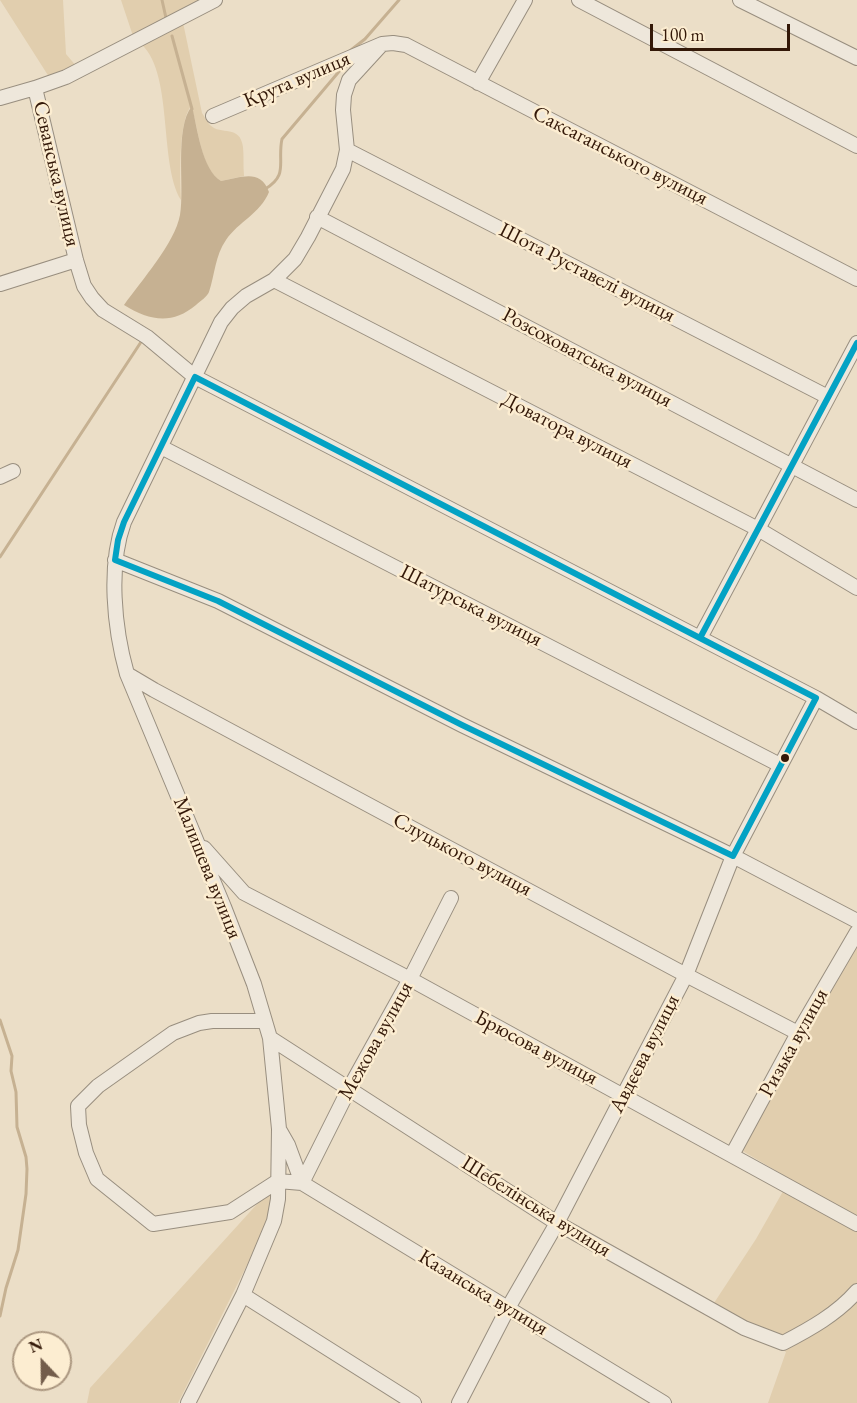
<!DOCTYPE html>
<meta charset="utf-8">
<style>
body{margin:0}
#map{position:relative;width:857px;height:1403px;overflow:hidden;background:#ebdec7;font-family:"EB Garamond",serif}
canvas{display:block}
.north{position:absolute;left:12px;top:1331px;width:60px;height:60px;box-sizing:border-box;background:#fcedd1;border:2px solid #ac9881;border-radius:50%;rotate:338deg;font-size:16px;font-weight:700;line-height:24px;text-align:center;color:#331808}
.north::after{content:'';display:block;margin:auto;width:21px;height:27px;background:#735d4b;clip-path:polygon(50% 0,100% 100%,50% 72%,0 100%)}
.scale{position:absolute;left:650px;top:24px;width:140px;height:27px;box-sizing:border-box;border:3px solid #331808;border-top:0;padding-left:8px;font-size:18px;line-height:21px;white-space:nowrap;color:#331808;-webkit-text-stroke:4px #fcedd1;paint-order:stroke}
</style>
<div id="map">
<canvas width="857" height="1403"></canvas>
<div class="north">N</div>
<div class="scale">100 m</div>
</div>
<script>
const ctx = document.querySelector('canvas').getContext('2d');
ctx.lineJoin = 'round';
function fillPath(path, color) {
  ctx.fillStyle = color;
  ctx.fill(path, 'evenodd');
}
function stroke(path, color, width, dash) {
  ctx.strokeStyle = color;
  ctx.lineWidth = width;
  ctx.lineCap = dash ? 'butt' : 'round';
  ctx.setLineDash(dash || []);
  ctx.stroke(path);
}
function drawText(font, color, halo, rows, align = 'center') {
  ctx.font = font + ' "EB Garamond",serif';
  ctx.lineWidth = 5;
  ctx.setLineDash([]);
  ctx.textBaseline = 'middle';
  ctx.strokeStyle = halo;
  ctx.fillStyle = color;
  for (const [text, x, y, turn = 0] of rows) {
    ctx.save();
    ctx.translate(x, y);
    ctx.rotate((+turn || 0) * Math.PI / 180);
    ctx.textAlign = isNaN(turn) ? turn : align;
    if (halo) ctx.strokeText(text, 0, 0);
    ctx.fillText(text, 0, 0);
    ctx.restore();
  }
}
const green = new Path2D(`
 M 0,0 L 63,0 L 66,54 L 77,67 L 51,80 Z
 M 121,0 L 204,0 L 181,13 L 202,113 C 205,117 207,122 210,125 C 221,136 240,124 243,147 C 244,156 243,166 244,176 L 221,181 C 200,169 199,128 191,106 C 178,123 180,179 181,200 C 157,161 176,61 134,39 Z
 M 857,945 L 857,1403 L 768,1403 L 786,1352 L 714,1303 L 756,1239 L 790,1179 L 741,1150 Z
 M 278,1181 L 271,1217 L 178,1403 L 87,1403 L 90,1388 Z`);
const water = new Path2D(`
 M 192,106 C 197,127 202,170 221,181 C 241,178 260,168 269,192 C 260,214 239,221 226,240 C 215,256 215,274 209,292 C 207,297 200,301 196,305 C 172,325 150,321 124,305 C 141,281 175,243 180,215 C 185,187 174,128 192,106 Z`);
const stream = new Path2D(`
 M 162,0 L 166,18
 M 172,36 L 192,109
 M 351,50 L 365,39 L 399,0
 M 265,189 C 289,175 277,162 282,139 L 342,68
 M 0,557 L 141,342
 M 0,1020 L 12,1056 L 11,1071 L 16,1092 L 17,1127 L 26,1157 L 27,1169 L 26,1194 L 18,1250 L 6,1288 L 0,1316`);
const minor = new Path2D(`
 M 579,0 L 857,146
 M 740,0 L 857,58
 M 478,83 L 525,0
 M 35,88 L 76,260 L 84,286 L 92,298 L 103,310 L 147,337 L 195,377 L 816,698 L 857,722
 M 0,98 L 35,88 L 66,77 L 215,0
 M 213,116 L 382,44 L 393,43 L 406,45 L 857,279
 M 347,150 L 828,397
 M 317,217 L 857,500
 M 274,280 L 758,529 L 857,588
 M 0,284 L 76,260
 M 161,447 L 780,765
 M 0,477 L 13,471
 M 115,560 L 218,601 L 462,725 L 733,856 L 857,921
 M 700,638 L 857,343
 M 127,674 L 154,690 L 686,975 L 798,1033
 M 204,848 L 244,893 L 410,979 L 857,1224
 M 265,1021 L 212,1021 L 199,1023 L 173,1033 L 98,1086 L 78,1106 L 79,1125 L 86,1153 L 97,1179 L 153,1224 L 230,1212 L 278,1181
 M 270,1038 L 557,1223 L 744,1328 L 783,1343 C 810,1329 837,1314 857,1291
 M 280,1131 L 288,1145 L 302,1183
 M 732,1155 L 798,1033 L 857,932
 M 278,1181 L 302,1183 L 664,1403
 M 302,1183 L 349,1089 L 410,979 L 451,898
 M 243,1295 L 414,1403
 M 188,1403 L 243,1295 L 274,1221 L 278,1199 L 279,1129 L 270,1038 L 254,984 L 224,907 L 127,674 C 114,628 108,566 124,522 L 221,322 L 232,308 L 246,296 L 274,280 L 295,259 L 308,237 L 343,169 L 347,150 L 343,110 L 344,95 L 349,80 L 382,44
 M 459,1403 L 508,1308 L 557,1223 L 686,975 L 733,856 L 816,698`);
const bus1 = new Path2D(`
 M 195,377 L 816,698 L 733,856 L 462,725 L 218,601 L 115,560 L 118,540 L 124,522 Z
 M 700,638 L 857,343`);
const markers = [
 [785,758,5,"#331808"]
];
const streetNames = [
 ["Крута вулиця",297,80,-23],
 ["Саксаганського вулиця",620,156,27],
 ["Севанська вулиця",56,174,77],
 ["Шота Руставелі вулиця",587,273,27],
 ["Розсоховатська вулиця",587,358,28],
 ["Доватора вулиця",567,431,27],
 ["Шатурська вулиця",471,606,27],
 ["Слуцького вулиця",462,855,28],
 ["Малишева вулиця",207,868,68],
 ["Межова вулиця",376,1041,-61],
 ["Ризька вулиця",794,1043,-61],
 ["Брюсова вулиця",536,1048,28],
 ["Авдєєва вулиця",645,1054,-63],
 ["Шебелінська вулиця",536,1207,32],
 ["Казанська вулиця",483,1293,31]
];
fillPath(green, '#e1ceae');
fillPath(water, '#c6b192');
stroke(stream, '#c6b192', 3);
stroke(minor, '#988e7f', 16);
stroke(minor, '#eee7db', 14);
stroke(bus1, '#03a2c4', 6);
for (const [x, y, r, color] of markers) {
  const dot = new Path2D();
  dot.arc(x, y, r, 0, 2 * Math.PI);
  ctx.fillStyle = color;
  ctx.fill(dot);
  stroke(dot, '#fcedd1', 2);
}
drawText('21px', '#331808', '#fcedd1', streetNames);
</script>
